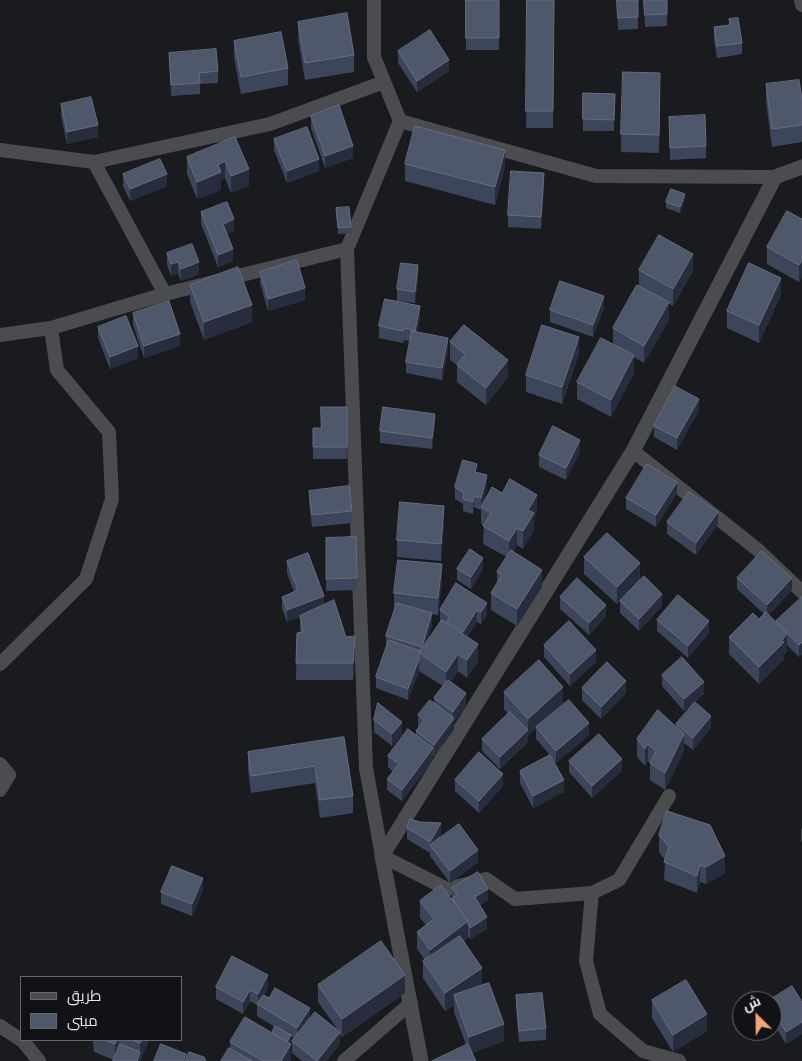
<!DOCTYPE html>
<meta charset="utf-8">
<style>
body{margin:0}
#map{position:relative;width:802px;height:1061px;overflow:hidden;background:#191b1e;font-family:Arial,Cairo,sans-serif}
canvas{display:block}
.legend{position:absolute;left:20px;top:976px;width:162px;height:65px;box-sizing:border-box;background:#101215;border:1px solid #66676a;margin:0;padding:6px 9px;list-style:none;font-size:15px;color:#e6e7e9}
.legend li{display:flex;align-items:center;gap:10px;height:25px}
.legend b{width:25px;border:1px solid #66676a}
.north{position:absolute;left:732px;top:991px;width:50px;height:50px;box-sizing:border-box;background:#101215;border:1px solid #66676a;border-radius:50%;rotate:337deg;font-size:14px;font-weight:700;line-height:20px;text-align:center;color:#e6e7e9}
.north::after{content:'';display:block;margin:auto;width:18px;height:22px;background:#efa377;clip-path:polygon(50% 0,100% 100%,50% 72%,0 100%)}
</style>
<div id="map">
<canvas width="802" height="1061"></canvas>
<ul class="legend">
<li><b style="height:6px;background:#4a4c50"></b>طريق</li>
<li><b style="height:14px;background:#4f576a"></b>مبنى</li>
</ul>
<div class="north">ش</div>
</div>
<script>
const ctx = document.querySelector('canvas').getContext('2d');
ctx.lineJoin = 'round';
function stroke(path, color, width, dash) {
  ctx.strokeStyle = color;
  ctx.lineWidth = width;
  ctx.lineCap = dash ? 'butt' : 'round';
  ctx.setLineDash(dash || []);
  ctx.stroke(path);
}
function fillPath(path, color) {
  ctx.fillStyle = color;
  ctx.fill(path, 'evenodd');
}
const street = new Path2D(`
 M 374,0 L 374,57 L 400,121 L 347,249 L 366,768 L 382,856 L 447,889 L 486,879 L 515,899 L 592,893 L 619,880 L 669,796
 M 801,0 L 802,5
 M 400,121 L 596,176 L 775,177
 M 0,150 L 94,162 L 270,124 L 384,82
 M 94,162 L 165,294
 M 0,335 L 51,328 L 165,294 L 347,249
 M 633,451 L 758,550 L 802,592
 M 0,664 L 86,579 L 112,499 L 109,432 L 57,370 L 51,328
 M 0,764 L 9,775 L 0,790
 M 592,893 L 586,961 L 600,1014 L 643,1051 L 679,1061
 M 0,1026 L 21,1040
 M 22,1040 L 39,1061
 M 344,1061 L 411,1003`);
const secondary = new Path2D(`
 M 421,1061 L 382,856 L 633,451 L 775,177 L 802,167`);
const wall = new Path2D(`
 M 466,0 L 499,0 L 499,50 L 466,50 Z
 M 527,0 L 554,0 L 553,128 L 526,128 Z
 M 617,0 L 638,0 L 638,29 L 618,30 Z
 M 644,0 L 667,14 L 667,26 L 645,27 Z
 M 729,19 L 742,43 L 742,54 L 717,58 L 714,39 L 714,27 L 729,25 Z
 M 298,22 L 354,55 L 354,72 L 305,80 L 298,39 Z
 M 234,41 L 288,68 L 288,85 L 241,94 L 234,58 Z
 M 398,51 L 449,71 L 417,92 L 398,63 Z
 M 169,53 L 218,71 L 218,83 L 200,84 L 200,94 L 171,96 Z
 M 766,84 L 802,99 L 802,142 L 772,147 L 766,102 Z
 M 660,90 L 659,153 L 621,152 L 621,134 Z
 M 583,93 L 615,94 L 614,131 L 583,131 Z
 M 61,104 L 98,137 L 67,144 L 61,116 Z
 M 311,116 L 353,158 L 325,168 L 311,128 Z
 M 669,117 L 706,146 L 706,158 L 670,160 Z
 M 235,137 L 249,186 L 231,193 L 225,178 L 221,180 L 221,190 L 197,199 L 187,174 L 187,157 Z
 M 274,139 L 319,171 L 287,183 L 274,150 Z
 M 405,164 L 505,167 L 495,205 L 405,181 Z
 M 123,174 L 167,186 L 130,201 L 123,186 Z
 M 544,185 L 541,229 L 508,227 L 508,215 Z
 M 685,200 L 680,213 L 666,208 L 666,202 Z
 M 336,208 L 351,227 L 351,233 L 338,234 Z
 M 201,212 L 234,231 L 227,234 L 233,261 L 218,267 L 201,224 Z
 M 802,219 L 802,277 L 799,282 L 767,264 L 767,247 Z
 M 167,253 L 199,274 L 181,281 L 178,273 L 171,276 L 167,265 Z
 M 639,270 L 693,271 L 673,306 L 669,304 L 669,320 L 644,363 L 634,357 L 634,373 L 611,417 L 577,399 L 577,382 L 613,344 L 613,328 L 639,286 Z
 M 260,272 L 305,300 L 268,311 L 260,283 Z
 M 418,277 L 415,303 L 397,301 L 397,289 Z
 M 190,285 L 252,322 L 204,340 L 190,302 Z
 M 781,295 L 759,343 L 727,328 L 727,311 Z
 M 604,308 L 593,337 L 550,322 L 550,310 Z
 M 133,313 L 180,346 L 144,358 L 133,325 Z
 M 420,318 L 417,332 L 448,350 L 442,380 L 406,373 L 406,362 L 410,341 L 404,340 L 403,343 L 379,338 L 379,326 Z
 M 98,327 L 138,358 L 110,369 L 98,338 Z
 M 450,342 L 508,377 L 486,405 L 457,382 L 457,365 L 450,360 Z
 M 579,354 L 562,404 L 526,392 L 526,375 Z
 M 347,407 L 347,459 L 313,459 L 313,428 L 321,428 Z
 M 699,410 L 677,450 L 654,437 L 654,426 Z
 M 435,426 L 432,449 L 380,443 L 380,431 Z
 M 580,452 L 566,480 L 539,467 L 539,455 Z
 M 477,472 L 487,487 L 482,506 L 537,512 L 534,518 L 534,530 L 523,549 L 517,545 L 513,552 L 542,587 L 517,626 L 491,610 L 491,593 L 497,582 L 497,572 L 507,557 L 483,544 L 484,526 L 481,524 L 481,509 L 481,510 L 474,507 L 473,514 L 463,511 L 463,504 L 455,499 L 455,487 Z
 M 309,491 L 352,511 L 352,523 L 312,527 L 309,502 Z
 M 677,493 L 656,527 L 626,509 L 626,498 Z
 M 667,522 L 718,524 L 696,555 L 667,534 Z
 M 444,523 L 441,561 L 397,557 L 397,540 Z
 M 356,537 L 357,590 L 326,591 L 326,538 Z
 M 584,557 L 640,580 L 662,606 L 639,631 L 620,613 L 620,601 L 617,604 L 584,574 Z
 M 287,561 L 324,605 L 346,637 L 355,653 L 353,680 L 296,680 L 297,633 L 300,632 L 300,617 L 287,622 L 282,608 L 282,597 L 294,592 L 287,573 Z
 M 457,569 L 483,569 L 471,589 L 457,580 Z
 M 737,578 L 792,590 L 769,615 L 776,622 L 776,621 L 802,597 L 802,654 L 799,657 L 787,645 L 787,651 L 784,655 L 784,659 L 759,684 L 729,654 L 729,637 L 759,619 L 764,614 L 737,589 Z
 M 442,581 L 438,615 L 432,614 L 432,625 L 427,641 L 440,622 L 440,610 L 456,583 L 487,615 L 481,624 L 477,622 L 467,637 L 478,661 L 467,678 L 458,671 L 451,682 L 466,705 L 454,722 L 454,730 L 434,756 L 433,756 L 433,760 L 402,801 L 387,790 L 387,779 L 393,772 L 388,767 L 388,756 L 416,735 L 416,731 L 418,728 L 418,715 L 434,703 L 434,698 L 443,686 L 419,671 L 408,700 L 376,688 L 376,677 L 386,648 L 386,636 L 394,610 L 394,593 Z
 M 560,597 L 606,616 L 589,635 L 560,609 Z
 M 657,620 L 709,633 L 688,658 L 657,631 Z
 M 544,645 L 596,662 L 570,686 L 544,657 Z
 M 662,675 L 704,694 L 684,711 L 662,686 Z
 M 582,688 L 626,693 L 601,719 L 582,700 Z
 M 504,692 L 563,704 L 548,717 L 589,735 L 556,763 L 552,758 L 564,792 L 533,808 L 520,783 L 520,771 L 550,755 L 536,739 L 536,728 L 528,736 L 528,742 L 500,769 L 482,751 L 482,739 L 508,714 L 504,709 Z
 M 374,720 L 402,734 L 392,746 L 374,732 Z
 M 676,724 L 711,728 L 693,750 L 684,743 L 684,751 L 665,790 L 650,780 L 650,763 L 648,761 L 645,766 L 637,757 L 637,739 L 676,727 Z
 M 344,737 L 353,796 L 353,813 L 320,818 L 315,783 L 251,793 L 248,770 L 248,752 Z
 M 569,761 L 622,771 L 592,798 L 569,772 Z
 M 455,780 L 503,786 L 479,813 L 455,791 Z
 M 407,828 L 441,834 L 438,839 L 478,862 L 450,883 L 430,856 L 430,852 L 430,853 L 407,839 Z
 M 802,828 L 802,843 L 801,841 L 801,829 Z
 M 659,835 L 725,873 L 706,884 L 700,882 L 697,893 L 664,880 L 665,860 L 659,852 Z
 M 452,888 L 488,900 L 480,905 L 487,929 L 470,939 L 468,936 L 468,938 L 464,941 L 482,985 L 504,1041 L 472,1053 L 466,1045 L 454,1012 L 454,1005 L 445,1011 L 423,978 L 423,961 L 425,960 L 417,949 L 417,932 L 426,925 L 420,918 L 420,901 L 452,900 Z
 M 203,890 L 192,916 L 161,904 L 161,892 Z
 M 318,985 L 405,993 L 342,1037 L 340,1034 L 340,1044 L 326,1061 L 302,1061 L 292,1053 L 292,1041 L 294,1038 L 291,1036 L 291,1040 L 289,1043 L 291,1061 L 221,1061 L 230,1049 L 230,1042 L 272,1033 L 275,1027 L 257,1016 L 257,1005 L 250,1001 L 243,1014 L 216,999 L 216,987 L 268,987 L 264,995 L 269,998 L 310,1019 L 338,1030 L 318,1002 Z
 M 516,995 L 546,1028 L 546,1040 L 519,1042 L 516,1007 Z
 M 652,1000 L 707,1031 L 673,1052 L 652,1018 Z
 M 772,1001 L 802,1002 L 802,1034 L 786,1044 L 772,1021 Z
 M 93,1040 L 148,1040 L 148,1043 L 140,1061 L 114,1060 L 94,1052 Z`);
const shadedWall = new Path2D(`
 M 449,60 L 449,71 L 417,92 L 417,81 Z
 M 660,73 L 660,90 L 659,153 L 659,135 Z
 M 98,125 L 98,137 L 67,144 L 67,132 Z
 M 353,146 L 353,158 L 325,168 L 325,156 Z
 M 505,150 L 505,167 L 495,205 L 495,187 Z
 M 319,159 L 319,171 L 287,183 L 287,171 Z
 M 225,161 L 225,178 L 221,180 L 221,190 L 197,199 L 197,182 L 218,165 Z
 M 249,169 L 249,186 L 231,193 L 231,176 Z
 M 544,173 L 544,185 L 541,229 L 541,217 Z
 M 167,174 L 167,186 L 130,201 L 130,189 Z
 M 685,194 L 685,200 L 680,213 L 680,207 Z
 M 234,219 L 234,231 L 223,236 L 223,224 Z
 M 233,249 L 233,261 L 218,267 L 218,255 Z
 M 693,254 L 693,271 L 673,306 L 673,289 Z
 M 802,260 L 802,277 L 799,282 L 799,265 Z
 M 178,262 L 178,273 L 171,276 L 171,264 Z
 M 199,262 L 199,274 L 181,281 L 181,269 Z
 M 418,265 L 418,277 L 415,303 L 415,292 Z
 M 781,278 L 781,295 L 759,343 L 759,325 Z
 M 305,288 L 305,300 L 268,311 L 268,299 Z
 M 604,296 L 604,308 L 593,337 L 593,325 Z
 M 669,302 L 669,320 L 644,363 L 644,346 Z
 M 252,305 L 252,322 L 204,340 L 204,322 Z
 M 420,306 L 420,318 L 415,342 L 415,331 Z
 M 180,334 L 180,346 L 144,358 L 144,346 Z
 M 579,337 L 579,354 L 562,404 L 562,387 Z
 M 448,338 L 448,350 L 442,380 L 442,368 Z
 M 138,346 L 138,358 L 110,369 L 110,357 Z
 M 634,355 L 634,373 L 611,417 L 611,400 Z
 M 508,360 L 508,377 L 486,405 L 486,388 Z
 M 699,399 L 699,410 L 677,450 L 677,438 Z
 M 435,414 L 435,426 L 432,449 L 432,438 Z
 M 580,440 L 580,452 L 566,480 L 566,468 Z
 M 487,475 L 487,487 L 481,510 L 481,498 Z
 M 677,482 L 677,493 L 656,527 L 656,515 Z
 M 537,495 L 537,512 L 534,518 L 534,530 L 523,549 L 523,531 L 528,510 Z
 M 474,496 L 474,507 L 473,514 L 473,502 Z
 M 444,506 L 444,523 L 441,561 L 441,544 Z
 M 718,512 L 718,524 L 696,555 L 696,543 Z
 M 517,528 L 517,545 L 509,558 L 509,541 Z
 M 483,558 L 483,569 L 471,589 L 471,577 Z
 M 640,563 L 640,581 L 617,604 L 617,587 Z
 M 442,564 L 442,581 L 438,615 L 438,598 Z
 M 542,570 L 542,587 L 517,626 L 517,609 Z
 M 792,578 L 792,590 L 767,617 L 767,605 Z
 M 662,594 L 662,606 L 639,631 L 639,619 Z
 M 324,596 L 324,607 L 287,622 L 287,610 Z
 M 487,603 L 487,615 L 481,624 L 481,612 Z
 M 606,605 L 606,616 L 589,635 L 589,623 Z
 M 477,610 L 477,622 L 463,644 L 463,632 Z
 M 432,613 L 432,625 L 423,656 L 422,655 L 422,647 Z
 M 709,621 L 709,633 L 688,658 L 688,646 Z
 M 787,634 L 787,651 L 784,655 L 784,659 L 759,684 L 759,667 L 781,641 Z
 M 355,636 L 355,653 L 353,680 L 353,663 Z
 M 802,642 L 802,654 L 799,657 L 799,645 Z
 M 478,644 L 478,661 L 467,678 L 467,660 Z
 M 596,650 L 596,662 L 570,686 L 570,674 Z
 M 458,654 L 458,671 L 446,689 L 446,672 Z
 M 419,659 L 419,671 L 408,700 L 408,689 Z
 M 626,681 L 626,693 L 601,719 L 601,707 Z
 M 704,682 L 704,694 L 684,711 L 684,699 Z
 M 563,687 L 563,704 L 528,736 L 528,742 L 500,769 L 500,757 L 528,730 L 528,719 Z
 M 466,693 L 466,705 L 454,722 L 454,730 L 434,756 L 434,745 L 453,720 L 453,712 Z
 M 711,716 L 711,728 L 693,750 L 693,738 Z
 M 402,722 L 402,734 L 392,746 L 392,734 Z
 M 589,723 L 589,735 L 556,763 L 556,751 Z
 M 684,734 L 684,751 L 665,790 L 665,773 Z
 M 648,744 L 648,761 L 645,766 L 645,749 Z
 M 433,748 L 433,760 L 402,801 L 402,790 Z
 M 622,759 L 622,771 L 592,798 L 592,786 Z
 M 503,774 L 503,786 L 479,813 L 479,801 Z
 M 564,780 L 564,792 L 533,808 L 533,796 Z
 M 441,823 L 441,834 L 433,848 L 430,845 L 430,853 L 430,842 Z
 M 478,850 L 478,862 L 450,883 L 450,871 Z
 M 725,856 L 725,873 L 706,884 L 706,867 Z
 M 700,865 L 700,882 L 697,893 L 697,876 Z
 M 203,878 L 203,890 L 192,916 L 192,904 Z
 M 488,889 L 488,900 L 475,908 L 475,897 Z
 M 487,917 L 487,929 L 470,939 L 470,928 Z
 M 468,921 L 468,938 L 430,967 L 430,950 Z
 M 482,968 L 482,985 L 454,995 L 454,1005 L 445,1011 L 445,993 Z
 M 268,975 L 268,987 L 258,1005 L 258,994 Z
 M 405,975 L 405,993 L 342,1037 L 342,1019 Z
 M 250,990 L 250,1001 L 243,1014 L 243,1002 Z
 M 310,1008 L 310,1020 L 297,1040 L 297,1028 Z
 M 707,1014 L 707,1031 L 673,1052 L 673,1035 Z
 M 802,1022 L 802,1034 L 786,1044 L 786,1032 Z
 M 504,1024 L 504,1041 L 469,1054 L 469,1037 Z
 M 340,1032 L 340,1044 L 326,1061 L 317,1061 Z
 M 291,1035 L 291,1040 L 285,1051 L 285,1045 Z
 M 117,1040 L 119,1040 L 119,1051 L 115,1061 L 115,1044 Z
 M 142,1040 L 148,1040 L 148,1043 L 140,1060 L 140,1043 Z
 M 291,1044 L 291,1061 L 281,1061 Z
 M 140,1052 L 140,1061 L 137,1061 Z`);
const building = new Path2D(`
 M 466,0 L 499,0 L 499,38 L 466,38 Z
 M 527,0 L 554,0 L 553,111 L 526,111 Z
 M 617,0 L 638,0 L 638,17 L 618,18 Z
 M 644,0 L 667,0 L 667,14 L 645,15 Z
 M 347,13 L 354,55 L 305,63 L 298,22 Z
 M 738,18 L 742,43 L 717,46 L 714,27 L 730,25 L 729,19 Z
 M 430,30 L 449,60 L 417,81 L 398,51 Z
 M 281,32 L 288,68 L 241,77 L 234,41 Z
 M 216,49 L 218,71 L 199,73 L 200,83 L 171,85 L 169,53 Z
 M 623,72 L 660,73 L 659,135 L 621,134 Z
 M 799,80 L 802,99 L 802,125 L 772,129 L 766,84 Z
 M 583,93 L 615,94 L 614,120 L 583,119 Z
 M 91,97 L 98,125 L 67,132 L 61,104 Z
 M 339,105 L 353,146 L 325,156 L 311,116 Z
 M 705,115 L 706,146 L 670,148 L 669,117 Z
 M 415,126 L 505,150 L 495,187 L 405,164 Z
 M 307,127 L 319,159 L 287,171 L 274,139 Z
 M 235,137 L 249,169 L 231,176 L 225,161 L 218,165 L 221,172 L 197,182 L 187,157 Z
 M 160,159 L 167,174 L 130,189 L 123,174 Z
 M 511,171 L 544,173 L 541,217 L 508,215 Z
 M 671,189 L 685,194 L 680,207 L 666,202 Z
 M 227,202 L 234,219 L 223,224 L 233,249 L 218,255 L 201,212 Z
 M 349,207 L 351,227 L 338,228 L 336,208 Z
 M 787,211 L 802,219 L 802,260 L 799,265 L 767,247 Z
 M 659,235 L 693,254 L 673,289 L 639,270 Z
 M 192,244 L 199,262 L 181,269 L 178,262 L 171,264 L 167,253 Z
 M 297,260 L 305,288 L 268,299 L 260,272 Z
 M 401,263 L 418,265 L 415,292 L 397,289 Z
 M 749,263 L 781,278 L 759,325 L 727,311 Z
 M 238,267 L 252,305 L 204,322 L 190,285 Z
 M 560,281 L 604,296 L 593,325 L 550,310 Z
 M 637,285 L 669,302 L 644,346 L 613,328 Z
 M 385,299 L 420,306 L 415,331 L 404,328 L 403,331 L 379,326 Z
 M 169,301 L 180,334 L 144,346 L 133,313 Z
 M 126,316 L 138,346 L 110,357 L 98,327 Z
 M 464,325 L 508,360 L 486,388 L 457,365 L 465,354 L 450,342 Z
 M 542,325 L 579,337 L 562,387 L 526,375 Z
 M 412,331 L 448,338 L 442,368 L 406,362 Z
 M 601,338 L 634,355 L 611,400 L 577,382 Z
 M 675,386 L 699,399 L 677,438 L 654,426 Z
 M 321,407 L 347,407 L 347,447 L 313,447 L 313,428 L 321,428 Z
 M 383,407 L 435,414 L 432,438 L 380,431 Z
 M 553,426 L 580,440 L 566,468 L 539,455 Z
 M 463,460 L 477,464 L 475,472 L 487,475 L 481,498 L 474,496 L 473,502 L 463,499 L 464,493 L 455,487 Z
 M 647,464 L 677,482 L 656,515 L 626,498 Z
 M 510,479 L 537,495 L 528,510 L 534,513 L 523,531 L 517,528 L 509,541 L 483,526 L 491,513 L 481,507 L 492,487 L 502,493 Z
 M 349,486 L 352,511 L 312,515 L 309,491 Z
 M 689,492 L 718,512 L 696,543 L 667,522 Z
 M 400,502 L 444,506 L 441,544 L 397,540 Z
 M 607,533 L 640,563 L 617,587 L 584,557 Z
 M 356,537 L 357,578 L 326,579 L 326,538 Z
 M 470,549 L 483,558 L 471,577 L 457,569 Z
 M 511,550 L 542,570 L 517,609 L 491,593 L 502,575 L 497,572 Z
 M 762,551 L 792,578 L 767,605 L 737,578 Z
 M 308,553 L 324,596 L 287,610 L 282,597 L 298,590 L 287,561 Z
 M 398,560 L 442,564 L 438,598 L 394,593 Z
 M 644,576 L 662,594 L 639,619 L 620,601 Z
 M 577,578 L 606,605 L 589,623 L 560,597 Z
 M 456,583 L 487,603 L 481,612 L 477,610 L 463,632 L 447,622 L 450,617 L 440,610 Z
 M 678,595 L 709,621 L 688,646 L 657,620 Z
 M 802,597 L 802,642 L 799,645 L 776,621 Z
 M 334,600 L 346,637 L 355,636 L 353,663 L 296,663 L 297,633 L 303,632 L 300,616 Z
 M 397,603 L 432,613 L 422,647 L 386,636 Z
 M 766,612 L 787,634 L 781,641 L 784,642 L 759,667 L 729,637 L 753,613 L 759,619 Z
 M 442,620 L 478,644 L 467,660 L 458,654 L 446,672 L 419,653 Z
 M 569,621 L 596,650 L 570,674 L 544,645 Z
 M 389,640 L 420,651 L 419,653 L 419,659 L 408,689 L 376,677 Z
 M 682,657 L 704,682 L 684,699 L 662,675 Z
 M 539,660 L 563,687 L 528,719 L 504,692 Z
 M 607,662 L 626,681 L 601,707 L 582,688 Z
 M 448,680 L 466,693 L 453,712 L 434,698 Z
 M 430,700 L 454,718 L 434,745 L 416,731 L 424,720 L 418,715 Z
 M 569,700 L 589,723 L 556,751 L 536,727 Z
 M 695,702 L 711,716 L 693,738 L 676,724 Z
 M 378,703 L 402,722 L 392,734 L 374,720 Z
 M 658,710 L 684,734 L 665,773 L 650,763 L 656,751 L 648,744 L 645,749 L 637,739 Z
 M 510,712 L 528,730 L 500,757 L 482,739 Z
 M 408,729 L 433,748 L 402,790 L 387,779 L 399,764 L 388,756 Z
 M 599,734 L 622,759 L 592,786 L 569,761 Z
 M 344,737 L 353,796 L 320,800 L 315,766 L 251,776 L 248,752 Z
 M 479,752 L 503,774 L 479,801 L 455,780 Z
 M 550,755 L 564,780 L 533,796 L 520,771 Z
 M 667,811 L 710,825 L 725,856 L 706,867 L 700,865 L 697,876 L 664,862 L 669,847 L 659,835 Z
 M 410,819 L 420,822 L 441,823 L 430,842 L 407,828 Z
 M 459,824 L 478,850 L 450,871 L 430,845 Z
 M 172,866 L 203,878 L 192,904 L 161,892 Z
 M 478,872 L 488,889 L 475,897 L 487,917 L 470,928 L 468,924 L 468,921 L 452,898 L 457,895 L 452,888 Z
 M 441,885 L 468,921 L 430,950 L 417,932 L 434,919 L 420,901 Z
 M 460,936 L 482,968 L 445,993 L 423,961 Z
 M 381,941 L 405,975 L 342,1019 L 318,985 Z
 M 232,956 L 268,975 L 258,994 L 250,990 L 243,1002 L 216,987 Z
 M 686,980 L 707,1014 L 673,1035 L 652,1000 Z
 M 489,983 L 504,1024 L 469,1037 L 454,995 Z
 M 792,986 L 802,1002 L 802,1022 L 786,1032 L 772,1009 L 772,1001 L 768,1001 Z
 M 275,988 L 310,1008 L 297,1028 L 257,1004 L 263,995 L 269,998 Z
 M 542,993 L 546,1028 L 519,1031 L 516,995 Z
 M 315,1012 L 340,1032 L 317,1061 L 292,1041 Z
 M 245,1017 L 291,1044 L 281,1061 L 263,1061 L 230,1042 Z
 M 275,1026 L 291,1035 L 287,1042 L 272,1033 Z
 M 106,1040 L 117,1040 L 115,1044 Z
 M 133,1040 L 142,1040 L 140,1043 Z
 M 120,1044 L 140,1052 L 137,1061 L 113,1061 Z
 M 161,1044 L 186,1054 L 183,1061 L 154,1061 Z
 M 468,1044 L 476,1061 L 432,1061 Z
 M 229,1048 L 252,1061 L 221,1061 Z
 M 189,1052 L 204,1057 L 206,1061 L 185,1061 Z`);
stroke(street, '#4a4c50', 14);
stroke(secondary, '#4a4c50', 15);
fillPath(wall, '#3d455b');
fillPath(shadedWall, '#272d3c');
fillPath(building, '#4f576a');
stroke(building, '#676d7e', 1);
</script>
